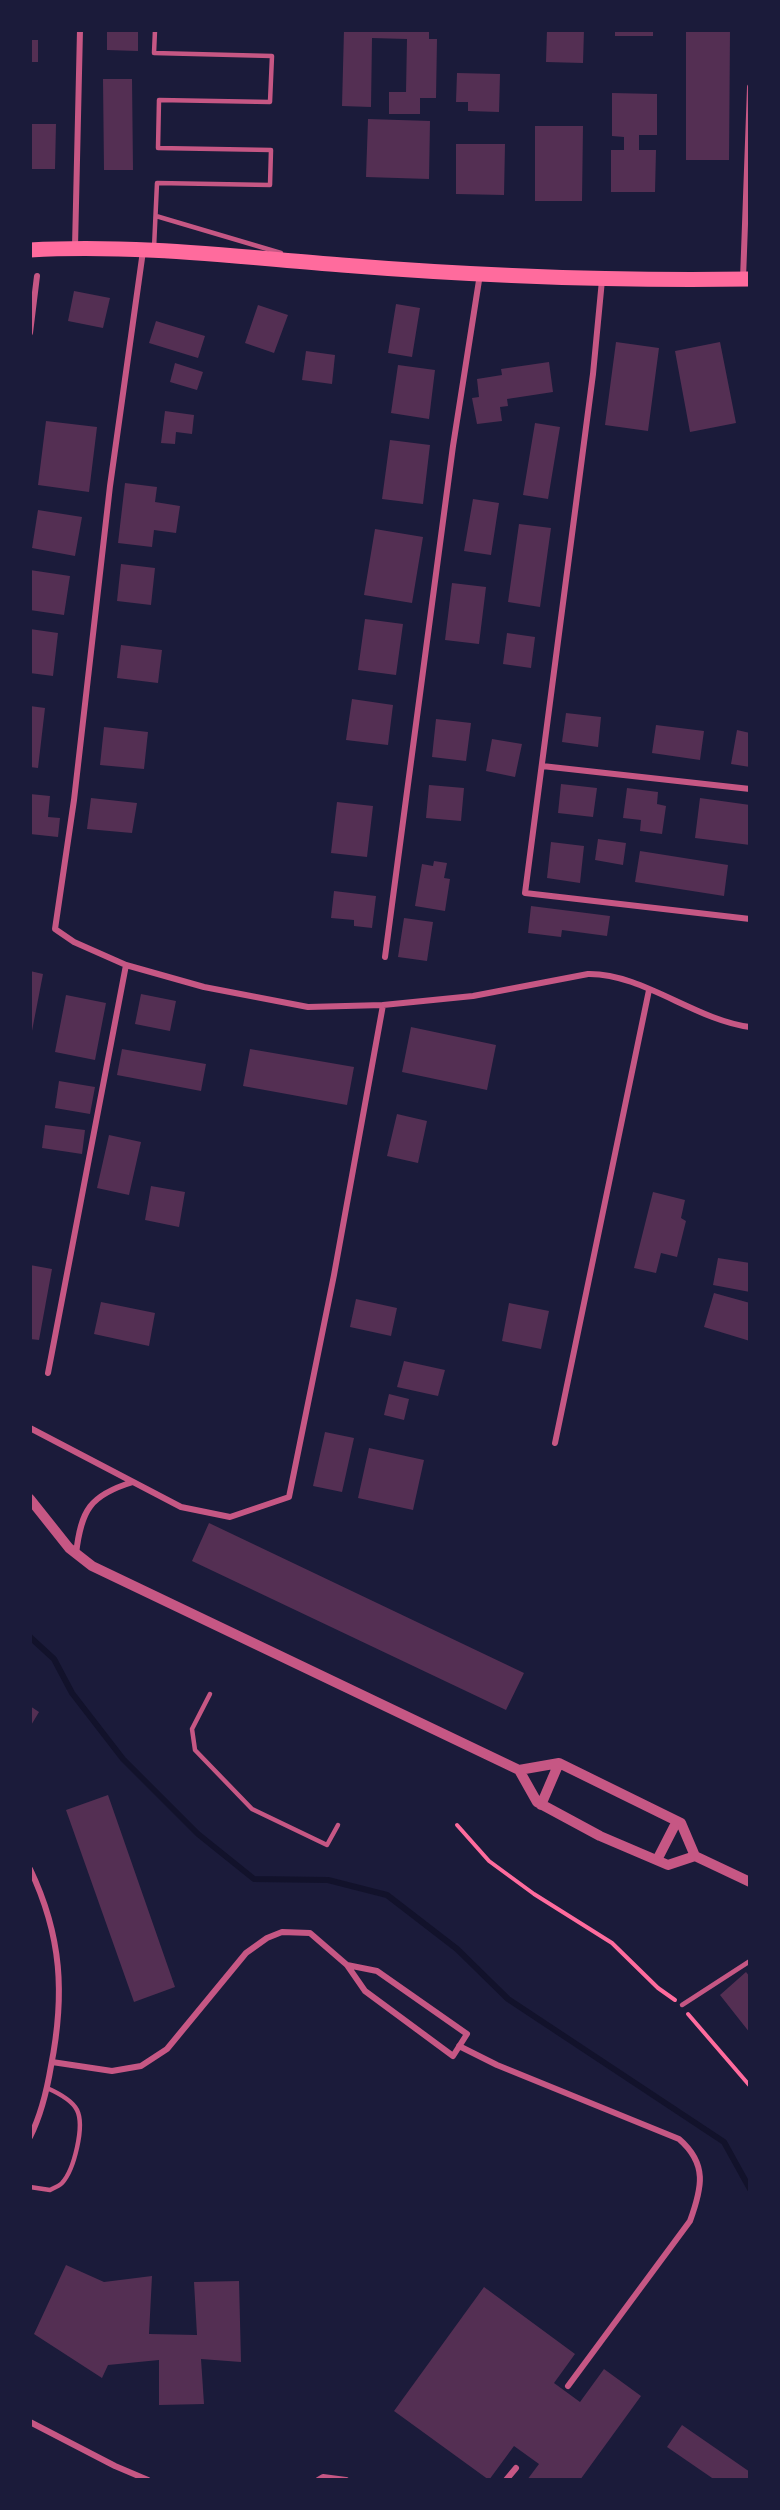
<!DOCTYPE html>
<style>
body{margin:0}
#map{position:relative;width:780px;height:2510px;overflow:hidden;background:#1b1b3a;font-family:"Fira Sans",sans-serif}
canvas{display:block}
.frame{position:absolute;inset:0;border:32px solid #1b1b3a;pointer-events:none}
</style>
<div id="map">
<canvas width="780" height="2510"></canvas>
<div class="frame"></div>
</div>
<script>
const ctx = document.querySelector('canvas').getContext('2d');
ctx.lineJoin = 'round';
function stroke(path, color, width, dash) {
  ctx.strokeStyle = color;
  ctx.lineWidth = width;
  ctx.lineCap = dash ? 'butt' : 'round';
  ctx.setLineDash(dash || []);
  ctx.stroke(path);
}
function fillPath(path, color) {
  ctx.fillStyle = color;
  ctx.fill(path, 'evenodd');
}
const stream = new Path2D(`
 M 30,1637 L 54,1659 L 72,1693 L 123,1759 L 198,1834 L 254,1879 L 328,1880 L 387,1895 L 457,1949 L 508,1999 L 724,2142 L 750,2189`);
const building = new Path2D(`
 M 107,30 L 138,30 L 138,51 L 107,50 Z
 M 344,30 L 429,30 L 429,39 L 437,39 L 436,98 L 420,98 L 420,114 L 389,114 L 389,92 L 406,92 L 407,39 L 372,38 L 371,107 L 342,106 Z
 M 547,30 L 584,30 L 583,63 L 546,62 Z
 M 615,30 L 653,30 L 653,36 L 615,36 Z
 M 686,30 L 730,30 L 729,160 L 686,160 Z
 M 30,40 L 38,40 L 38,62 L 30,62 Z
 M 457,73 L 500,74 L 499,112 L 468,111 L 468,102 L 456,102 Z
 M 103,79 L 132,79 L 133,170 L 104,170 Z
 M 612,93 L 657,94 L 657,135 L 639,135 L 639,150 L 656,150 L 655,192 L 611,192 L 611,150 L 624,150 L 624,137 L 612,136 Z
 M 368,119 L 430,121 L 429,179 L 366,177 Z
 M 30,124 L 56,124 L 55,169 L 30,169 Z
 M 535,126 L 583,126 L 582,201 L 535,201 Z
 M 456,144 L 505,144 L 504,195 L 456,194 Z
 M 74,291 L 110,298 L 103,328 L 68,321 Z
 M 396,304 L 420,308 L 412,357 L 388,353 Z
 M 258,305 L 288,315 L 274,353 L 245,343 Z
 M 156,321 L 205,336 L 198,358 L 149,343 Z
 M 616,342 L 659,348 L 648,431 L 605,425 Z
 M 720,342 L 736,423 L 690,432 L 675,351 Z
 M 306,351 L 335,355 L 332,384 L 302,380 Z
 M 549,362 L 553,392 L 507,399 L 508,406 L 500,407 L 502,421 L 477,424 L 472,398 L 479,397 L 477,379 L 502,375 L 501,369 Z
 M 175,363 L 203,372 L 197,390 L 170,382 Z
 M 398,365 L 435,370 L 429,419 L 391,413 Z
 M 165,411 L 194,415 L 192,434 L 176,432 L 175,444 L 161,443 Z
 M 46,421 L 97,427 L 89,492 L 38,485 Z
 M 535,423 L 560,427 L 548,499 L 523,495 Z
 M 390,440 L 430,445 L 423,504 L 382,499 Z
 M 125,483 L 157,487 L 155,502 L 180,506 L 176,533 L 154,530 L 152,547 L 118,543 Z
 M 473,499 L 499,503 L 491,555 L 464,551 Z
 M 38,510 L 82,517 L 75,556 L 32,548 Z
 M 519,524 L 551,528 L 540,607 L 508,602 Z
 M 375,529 L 423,537 L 412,603 L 364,595 Z
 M 121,564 L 155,568 L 151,605 L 117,601 Z
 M 30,570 L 70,576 L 64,615 L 30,610 Z
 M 452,583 L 486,587 L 479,644 L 445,640 Z
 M 365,619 L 403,624 L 396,675 L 358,670 Z
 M 30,629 L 58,633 L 53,676 L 30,673 Z
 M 507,633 L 535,637 L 531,668 L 503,664 Z
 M 121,645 L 162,650 L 158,683 L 117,678 Z
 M 352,699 L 393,705 L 388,745 L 346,740 Z
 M 30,706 L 45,708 L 38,768 L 30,767 Z
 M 566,713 L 601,717 L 598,747 L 562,742 Z
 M 436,719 L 471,723 L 466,761 L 432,757 Z
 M 656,725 L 704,731 L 700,760 L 652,753 Z
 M 104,727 L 148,732 L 144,769 L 100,765 Z
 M 737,730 L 750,733 L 750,767 L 731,764 Z
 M 492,739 L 522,744 L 515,777 L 486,771 Z
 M 561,784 L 597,788 L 593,817 L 558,813 Z
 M 429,785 L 464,788 L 461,821 L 426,818 Z
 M 627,788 L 658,792 L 657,804 L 666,806 L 662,834 L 640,831 L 641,820 L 623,818 Z
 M 30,794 L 50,796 L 48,817 L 60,818 L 58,837 L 30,834 Z
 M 91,798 L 137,803 L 132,833 L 87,829 Z
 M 700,798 L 750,805 L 750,845 L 695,838 Z
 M 337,802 L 373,806 L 367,857 L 331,853 Z
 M 598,839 L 626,843 L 623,865 L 595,860 Z
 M 551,842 L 584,846 L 580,883 L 547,878 Z
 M 640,851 L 728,865 L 724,896 L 635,882 Z
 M 434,861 L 447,863 L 444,878 L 450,879 L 445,911 L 415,906 L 422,864 L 433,866 Z
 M 334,891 L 376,896 L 372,928 L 354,926 L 354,920 L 331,918 Z
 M 531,906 L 610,916 L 607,936 L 562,930 L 561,937 L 528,933 Z
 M 404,918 L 433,922 L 427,961 L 398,957 Z
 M 30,971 L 43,974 L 31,1036 L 30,1036 Z
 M 141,994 L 176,1001 L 170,1031 L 135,1024 Z
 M 66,995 L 106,1003 L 95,1060 L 55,1052 Z
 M 411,1027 L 496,1045 L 487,1090 L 402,1072 Z
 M 122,1049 L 206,1064 L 201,1091 L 117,1075 Z
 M 250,1049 L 354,1067 L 347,1105 L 243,1086 Z
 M 59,1081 L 95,1087 L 90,1114 L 55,1108 Z
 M 397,1114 L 427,1121 L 418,1163 L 387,1156 Z
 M 45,1125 L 85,1130 L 82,1154 L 42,1148 Z
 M 109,1135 L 141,1142 L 129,1195 L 97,1188 Z
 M 151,1186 L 185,1192 L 179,1227 L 145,1220 Z
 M 653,1192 L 685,1200 L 681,1218 L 686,1221 L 677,1257 L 661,1253 L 656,1273 L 634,1268 Z
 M 718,1258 L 750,1263 L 750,1292 L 713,1285 Z
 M 30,1265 L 52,1269 L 39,1340 L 30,1339 Z
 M 714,1293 L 750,1303 L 750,1341 L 704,1327 Z
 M 356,1299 L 397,1308 L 391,1336 L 350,1327 Z
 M 101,1302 L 155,1313 L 149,1346 L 94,1334 Z
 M 509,1303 L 549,1311 L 541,1349 L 502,1341 Z
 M 404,1361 L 445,1370 L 438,1396 L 397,1387 Z
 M 389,1394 L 409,1399 L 404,1420 L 384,1415 Z
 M 325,1432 L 354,1438 L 342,1492 L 313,1486 Z
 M 369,1448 L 424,1460 L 413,1510 L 358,1498 Z
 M 209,1523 L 524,1673 L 506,1710 L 192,1561 Z
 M 30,1706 L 39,1712 L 30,1727 Z
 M 108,1795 L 175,1987 L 134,2002 L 66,1810 Z
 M 746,1972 L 750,1977 L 750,2033 L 720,1995 Z
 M 66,2265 L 104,2282 L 152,2276 L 149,2334 L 197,2335 L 194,2282 L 239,2281 L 241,2362 L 201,2359 L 204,2404 L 159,2405 L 159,2360 L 108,2365 L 102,2378 L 34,2334 Z
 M 484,2287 L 575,2354 L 554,2383 L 580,2402 L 604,2369 L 641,2396 L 580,2480 L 527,2480 L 539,2464 L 514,2446 L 489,2480 L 394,2411 Z
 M 682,2425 L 750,2472 L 750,2480 L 715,2480 L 667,2447 Z`);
const path = new Path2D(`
 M 457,1825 L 489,1861 L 534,1894 L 612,1943 L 658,1988 L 675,2000
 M 688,2014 L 750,2086`);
const service = new Path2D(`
 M 156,216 L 281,253
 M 154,248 L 157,183 L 270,185 L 271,150 L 158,148 L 159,100 L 270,102 L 272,56 L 154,53 L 155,30
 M 210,1694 L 192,1729 L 195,1750 L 252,1809 L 327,1845 L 338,1825
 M 682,2005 L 750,1961
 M 30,2187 L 50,2190 C 54,2188 59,2186 62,2183 C 74,2170 85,2126 77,2110 C 72,2100 56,2092 47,2088`);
const minor = new Path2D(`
 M 75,247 L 80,30
 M 143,251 L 110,486 L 74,800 L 55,929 L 74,942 L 126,965 L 204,987 L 308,1007 L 383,1005 L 473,996 L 588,974 C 642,973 695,1020 750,1027
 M 743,279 L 750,87
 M 602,280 L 593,374 L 525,893 L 750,919
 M 30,333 L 37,276
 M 542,766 L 750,789
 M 385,957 L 453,446 L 480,274
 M 48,1373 L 126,965
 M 30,1428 L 181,1507 L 230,1517 L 289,1497 L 334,1275 L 383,1005
 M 555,1443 L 649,990
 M 76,1554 C 81,1510 90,1495 133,1482
 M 30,1869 C 62,1936 65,1995 51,2066 C 47,2090 41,2115 30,2137
 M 459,2046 L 497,2065 L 679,2139 C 708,2164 702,2188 690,2221 L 568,2386
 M 52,2062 L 112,2071 L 141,2066 L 167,2049 L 246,1953 L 267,1938 L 282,1932 L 310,1933 L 347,1965 L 365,1991 L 453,2056 L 467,2034 L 377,1971 L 347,1965
 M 30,2422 L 115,2466 L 148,2480
 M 318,2480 L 323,2477 L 346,2480
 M 506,2480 L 516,2468`);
const tertiary = new Path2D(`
 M 30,1499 L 69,1548 L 92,1566 L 519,1770 L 537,1802 L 600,1836 L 668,1865 L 695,1856
 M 519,1770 L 559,1763 L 681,1823 L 695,1856 L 750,1882
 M 541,1805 L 559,1763
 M 657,1860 L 677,1821`);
const primary = new Path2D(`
 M 30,250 C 134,244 238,257 342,265 C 478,276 614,281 750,279`);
stroke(stream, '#12122b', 6);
fillPath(building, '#542f53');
stroke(path, '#ff6b9d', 4);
stroke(service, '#c65784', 4.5);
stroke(minor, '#c65784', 6);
stroke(tertiary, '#c65784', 10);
stroke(primary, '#ff6b9d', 15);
</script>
